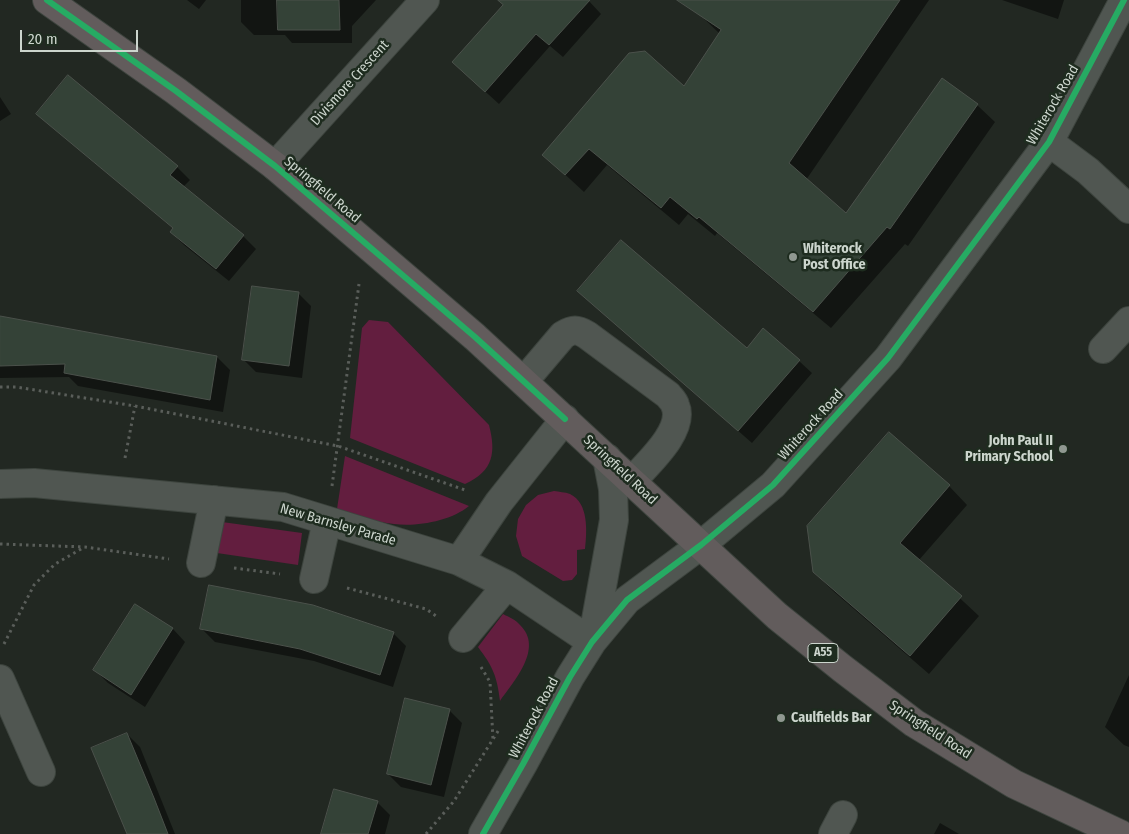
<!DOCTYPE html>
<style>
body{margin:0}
#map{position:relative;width:1129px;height:834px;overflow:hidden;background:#222822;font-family:"Fira Sans Condensed",sans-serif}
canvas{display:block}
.scale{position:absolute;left:20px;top:30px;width:118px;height:22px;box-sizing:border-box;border:2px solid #ccd5cd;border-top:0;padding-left:6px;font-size:15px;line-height:18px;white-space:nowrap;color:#ccd5cd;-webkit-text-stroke:4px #1e2c1f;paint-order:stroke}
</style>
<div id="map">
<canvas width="1129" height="834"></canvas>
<div class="scale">20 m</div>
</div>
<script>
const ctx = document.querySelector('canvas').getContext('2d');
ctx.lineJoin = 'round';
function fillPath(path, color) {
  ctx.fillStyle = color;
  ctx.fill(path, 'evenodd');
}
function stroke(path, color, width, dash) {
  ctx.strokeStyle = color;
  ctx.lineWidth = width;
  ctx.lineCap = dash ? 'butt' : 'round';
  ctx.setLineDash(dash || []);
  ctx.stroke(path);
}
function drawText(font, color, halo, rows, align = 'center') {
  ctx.font = font + ' "Fira Sans Condensed",sans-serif';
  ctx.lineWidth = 5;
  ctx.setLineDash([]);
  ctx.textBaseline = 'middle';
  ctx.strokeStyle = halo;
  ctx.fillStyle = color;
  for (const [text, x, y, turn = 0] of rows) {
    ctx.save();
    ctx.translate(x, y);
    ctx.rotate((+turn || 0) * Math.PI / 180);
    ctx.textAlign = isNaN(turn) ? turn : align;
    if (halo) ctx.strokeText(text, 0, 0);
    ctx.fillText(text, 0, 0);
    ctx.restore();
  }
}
const green = new Path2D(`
 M 369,320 L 388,322 L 489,425 C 496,452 494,471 465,484 L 350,438 L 362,328 Z
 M 345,456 L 469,506 C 451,521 417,527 394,524 C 375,522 355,515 337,509 Z
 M 554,491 C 559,492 565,492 570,494 C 589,503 587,532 585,549 L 577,550 L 577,574 L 572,580 L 563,581 L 522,556 L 516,536 L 518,519 L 526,505 L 538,495 Z
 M 222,522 L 302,533 L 298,565 L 217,553 Z
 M 503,614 C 509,617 516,620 520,625 C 544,648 514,681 500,701 C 497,676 493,667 478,647 Z`);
const shadow = new Path2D(`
 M 187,0 L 206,0 L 199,9 Z
 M 241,0 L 376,0 L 352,26 L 352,43 L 292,43 L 285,35 L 254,35 L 241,22 Z
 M 508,0 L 588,0 L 601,14 L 563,57 L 550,46 L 499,104 L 467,75 Z
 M 707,0 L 929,0 L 806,180 L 846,215 L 977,105 L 995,122 L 908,246 L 905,244 L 831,328 L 717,233 L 715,236 L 688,214 L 679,225 L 607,165 L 584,192 L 544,155 L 684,88 L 720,34 L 698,13 Z
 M 1002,0 L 1064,0 L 1058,19 Z
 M 0,97 L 11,114 L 0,121 Z
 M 51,126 L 177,167 L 190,180 L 183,187 L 243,236 L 256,249 L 229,281 L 184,245 L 171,232 L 174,229 Z
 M 579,291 L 747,350 L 799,361 L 812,373 L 752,443 Z
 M 298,293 L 311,306 L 302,378 L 256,372 L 243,359 Z
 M 0,320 L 217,357 L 230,370 L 223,412 L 78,386 L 69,377 L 0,378 Z
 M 949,486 L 967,505 L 919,560 L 979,616 L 929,674 L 832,590 L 814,572 Z
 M 136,605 L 173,629 L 185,642 L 145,707 L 108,683 L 95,670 Z
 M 202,629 L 393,633 L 406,646 L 393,687 L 314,661 L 215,642 Z
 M 1129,675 L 1129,747 L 1124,745 L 1105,727 Z
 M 449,710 L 462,723 L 444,797 L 401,787 L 388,774 Z
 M 127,734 L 140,747 L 175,834 L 128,834 Z
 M 377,802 L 390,815 L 385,834 L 322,834 Z
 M 940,823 L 959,834 L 934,834 Z`);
const building = new Path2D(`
 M 277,0 L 339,0 L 340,30 L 278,30 Z
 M 498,0 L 590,0 L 549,45 L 536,34 L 485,92 L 452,62 L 503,5 Z
 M 677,0 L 900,0 L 789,163 L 846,213 L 942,78 L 978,104 L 890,229 L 887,227 L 813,312 L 699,217 L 697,219 L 670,197 L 661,208 L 589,149 L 565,175 L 542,155 L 629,53 L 645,51 L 684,86 L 721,30 Z
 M 68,75 L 178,166 L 170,175 L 244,235 L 216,269 L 170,232 L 173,228 L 36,114 Z
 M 621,240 L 747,348 L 763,328 L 800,360 L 738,431 L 577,291 Z
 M 252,286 L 299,292 L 289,366 L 242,360 Z
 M 0,316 L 217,356 L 210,400 L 64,373 L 65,364 L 0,366 Z
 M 889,432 L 950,485 L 900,543 L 962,596 L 910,656 L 813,572 L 807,526 Z
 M 209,585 L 313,605 L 394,632 L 380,675 L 300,649 L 200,629 Z
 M 135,604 L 173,628 L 131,695 L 93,670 Z
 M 405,698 L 450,709 L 431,785 L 387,774 Z
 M 127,733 L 154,798 L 168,834 L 127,834 L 91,748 Z
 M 334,789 L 378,801 L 368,834 L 321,834 Z`);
const path = new Path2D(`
 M 0,387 L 16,387 L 135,406 L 338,446 L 465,490
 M 125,458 L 135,406
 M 332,486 L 359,284
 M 0,544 L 85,547 L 169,559
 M 234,568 L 280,574
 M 347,588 L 426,609 L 436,616
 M 4,644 L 34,585 L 55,564 L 83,548
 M 481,667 L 490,682 L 493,740
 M 426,834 L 454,801 L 500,728`);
const minor = new Path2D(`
 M 1049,142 L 1088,171 L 1129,209
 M 275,166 L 425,0
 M 1103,349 L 1129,321
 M 524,381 L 563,335 C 573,329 577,329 587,335 L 668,395 C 670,398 674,401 675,405 C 686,430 647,464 632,481
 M 0,484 L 34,483 L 283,507 L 459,561 L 507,585 L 592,642 L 614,520 L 613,489 L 607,458
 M 459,561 L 499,502 L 565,419
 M 201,563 L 214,500
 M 314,579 L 327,521
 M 463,638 L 507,585
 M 0,679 L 41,772
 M 483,834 L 523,764 L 570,677 L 592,642 L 627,600 L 701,545 L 773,485 L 888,358 L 1049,142 L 1124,0
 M 833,834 L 843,815`);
const highway = new Path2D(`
 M 47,0 L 176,91 L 275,166 L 475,337 L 777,616 L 843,669 L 914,723 L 1014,784 L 1120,834`);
const cycleway = new Path2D(`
 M 47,0 L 176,91 L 275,166 L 475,337 L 565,419
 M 483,834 L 523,764 L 570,677 L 592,642 L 627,600 L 701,545 L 773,485 L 888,358 L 1049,142 L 1124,0`);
const markers = [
 [793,257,5,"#909891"],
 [1063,449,5,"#909891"],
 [781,718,5,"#909891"]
];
const shields = [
 [823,653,30]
];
const shieldNames = [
 ["A55",823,653]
];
const streetNames = [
 ["Divismore Crescent",350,83,-48],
 ["Whiterock Road",1053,105,-60],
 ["Springfield Road",322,190,40],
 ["Whiterock Road",811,425,-48],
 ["Springfield Road",620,470,43],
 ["New Barnsley Parade",338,525,16],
 ["Whiterock Road",534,718,-62],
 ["Springfield Road",930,730,33]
];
const poiNames = [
 ["Whiterock",803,249],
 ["Post Office",803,265],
 ["John Paul II",1053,441,"right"],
 ["Primary School",1053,457,"right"],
 ["Caulfields Bar",791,718]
];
fillPath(green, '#631e3f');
fillPath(shadow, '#0007');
fillPath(building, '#344237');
stroke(building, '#4b514b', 1);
stroke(minor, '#3d443e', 30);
stroke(highway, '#3d443e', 30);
stroke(path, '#5a5e5a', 3, [2.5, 4]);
stroke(minor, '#505651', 28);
stroke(highway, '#625c5c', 28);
stroke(cycleway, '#26ab63', 6);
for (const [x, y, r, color] of markers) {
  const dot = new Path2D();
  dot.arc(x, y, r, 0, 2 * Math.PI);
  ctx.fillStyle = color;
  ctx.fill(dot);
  stroke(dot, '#1e2c1f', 2);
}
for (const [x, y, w] of shields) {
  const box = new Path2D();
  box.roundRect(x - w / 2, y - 9.5, w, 19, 4);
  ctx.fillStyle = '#1e2c1f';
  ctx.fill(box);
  stroke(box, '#ccd5cd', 1);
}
drawText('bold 12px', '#ccd5cd', null, shieldNames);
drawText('14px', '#ccd5cd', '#1e2c1f', streetNames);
drawText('bold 14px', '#ccd5cd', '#1e2c1f', poiNames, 'left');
</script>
